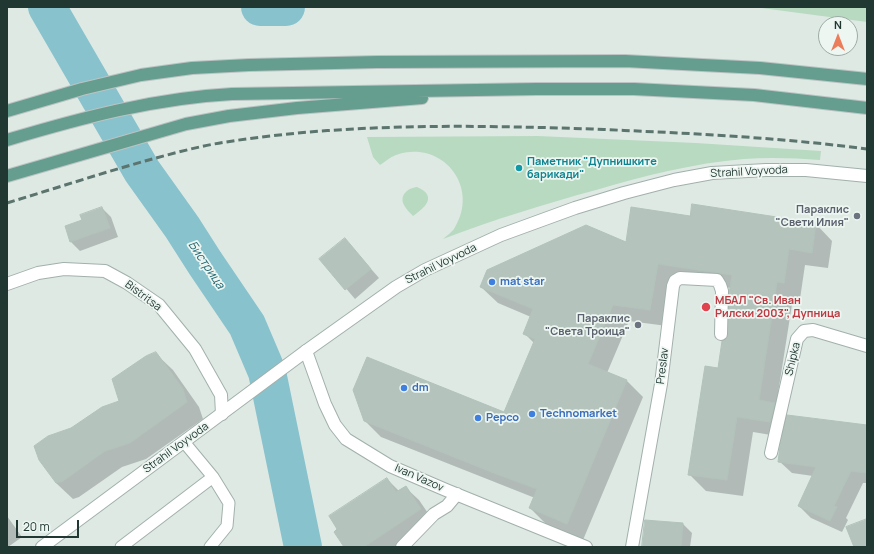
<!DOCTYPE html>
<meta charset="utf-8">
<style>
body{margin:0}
#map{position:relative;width:874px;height:554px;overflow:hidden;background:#dee9e4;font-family:Manrope,sans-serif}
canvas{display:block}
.frame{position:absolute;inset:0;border:8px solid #213832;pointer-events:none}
.north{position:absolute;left:818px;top:16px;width:40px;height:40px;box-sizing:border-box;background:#eef6f2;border:1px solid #9caaa5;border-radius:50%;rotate:0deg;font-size:11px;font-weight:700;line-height:16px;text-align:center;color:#213832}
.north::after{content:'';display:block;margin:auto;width:14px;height:18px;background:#ec7d5a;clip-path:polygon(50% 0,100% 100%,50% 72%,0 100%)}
.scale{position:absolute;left:16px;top:520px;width:63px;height:18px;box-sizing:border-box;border:2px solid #213832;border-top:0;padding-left:5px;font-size:12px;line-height:14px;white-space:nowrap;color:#213832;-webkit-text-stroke:3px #eef6f2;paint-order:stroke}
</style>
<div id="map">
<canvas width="874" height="554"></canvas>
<div class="frame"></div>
<div class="north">N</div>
<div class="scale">20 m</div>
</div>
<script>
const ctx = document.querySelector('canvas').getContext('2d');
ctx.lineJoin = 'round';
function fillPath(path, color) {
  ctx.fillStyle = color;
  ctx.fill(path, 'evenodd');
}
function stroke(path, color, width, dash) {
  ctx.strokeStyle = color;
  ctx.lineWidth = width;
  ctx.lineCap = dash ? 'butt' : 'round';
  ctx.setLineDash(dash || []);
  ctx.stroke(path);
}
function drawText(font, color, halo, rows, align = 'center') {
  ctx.font = font + ' Manrope,sans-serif';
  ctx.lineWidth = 3.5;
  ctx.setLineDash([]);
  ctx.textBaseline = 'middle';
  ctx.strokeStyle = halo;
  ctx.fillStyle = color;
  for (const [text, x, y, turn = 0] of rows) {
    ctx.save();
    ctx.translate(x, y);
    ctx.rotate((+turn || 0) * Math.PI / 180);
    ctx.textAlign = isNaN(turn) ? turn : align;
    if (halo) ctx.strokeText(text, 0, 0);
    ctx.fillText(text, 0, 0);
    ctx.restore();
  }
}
const green = new Path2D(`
 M 754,7 L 867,7 L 867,22 Z
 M 538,136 L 696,143 L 821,151 L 820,160 C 795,158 769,157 744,159 C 694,163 644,176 596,190 C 544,204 493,220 443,239 C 446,236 451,233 454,229 C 481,187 442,139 396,155 C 390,157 385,162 380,165 L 373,157 L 367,137 Z
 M 417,187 C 438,196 425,208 413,216 C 410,213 406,209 404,205 C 399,195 408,188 417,187 Z`);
const shadow = new Path2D(`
 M 102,208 L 111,217 L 118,237 L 80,251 L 71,242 L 66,227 L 83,221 Z
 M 691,217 L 816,224 L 832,241 L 828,268 L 805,265 L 800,299 L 793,298 L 776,406 L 788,417 L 867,426 L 867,483 L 863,483 L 846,518 L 848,520 L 842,532 L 811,518 L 799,506 L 813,476 L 792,473 L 779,461 L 783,437 L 753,432 L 743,496 L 706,491 L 689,474 L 728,339 L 731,288 L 674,280 L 667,326 L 629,321 L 607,373 L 627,381 L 643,397 L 583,540 L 547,525 L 530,508 L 535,498 L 381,437 L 365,421 L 504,413 L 534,343 L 524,333 L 531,317 L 498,303 L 481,287 L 626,243 Z
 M 345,239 L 379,278 L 355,299 L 321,259 Z
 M 156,354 L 173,370 L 199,407 L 203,419 L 146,459 L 122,467 L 79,497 L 73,499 L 56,483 L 71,429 L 121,401 Z
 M 387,479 L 399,491 L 405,487 L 419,500 L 434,522 L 397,547 L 345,547 Z
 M 7,516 L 22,537 L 8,547 L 7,547 Z
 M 683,524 L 692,533 L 690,547 L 643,547 Z`);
const river = new Path2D(`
 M 47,7 L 142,171 L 182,227 L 205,263 L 247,325 L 267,372 L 303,547
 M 260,7 L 286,7`);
const building = new Path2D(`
 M 692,204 L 816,223 L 812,253 L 789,249 L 784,283 L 777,282 L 759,400 L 775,403 L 770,422 L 737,417 L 727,480 L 688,475 L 705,366 L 718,368 L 722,341 L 727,338 L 728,335 L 729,294 L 732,275 L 658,264 L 650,310 L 613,305 L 588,364 L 627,380 L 567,524 L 529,508 L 537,489 L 499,475 L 364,421 L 353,390 L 367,357 L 504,412 L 535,339 L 523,334 L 533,309 L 480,287 L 487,270 L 586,225 L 626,242 L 631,207 L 690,216 Z
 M 102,207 L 110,228 L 70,242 L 65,226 L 82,220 L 80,215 Z
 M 345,238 L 371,269 L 345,290 L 319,259 Z
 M 156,352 L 183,389 L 187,402 L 130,443 L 105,451 L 63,481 L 56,483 L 39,460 L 34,446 L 48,436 L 71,428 L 102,407 L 119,401 L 112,379 L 146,356 Z
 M 787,415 L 867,425 L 867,473 L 851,471 L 834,506 L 837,507 L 830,521 L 798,506 L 816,467 L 778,462 L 780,446 Z
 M 387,478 L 396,492 L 406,486 L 421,509 L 364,547 L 344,547 L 334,532 L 337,529 L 329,516 Z
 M 867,519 L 867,547 L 854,547 L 846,527 Z
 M 645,520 L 683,523 L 681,547 L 642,547 Z`);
const service = new Path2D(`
 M 184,442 L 213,477 L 229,503 L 227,526 L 210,547
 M 121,547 L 213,477`);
const minor = new Path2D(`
 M 7,284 L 38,273 L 64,269 L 105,271 L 127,283 L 159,305 L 195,349 L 221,395 L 222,414
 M 306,351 L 325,404 L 335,425 L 346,439 L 390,466 L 446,490 L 586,547
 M 771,453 L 797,339 L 804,331 L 813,330 L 867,346
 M 402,547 L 434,514 L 447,506 L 457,494
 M 632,547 L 661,384 L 673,286 L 675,281 L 680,278 L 717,280 L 720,285 L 722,291 L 721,334`);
const tertiary = new Path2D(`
 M 42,547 L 306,351 L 396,287 L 425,270 L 501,235 L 575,208 L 624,193 L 674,180 L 712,173 L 766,170 L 806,170 L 867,176`);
const primary = new Path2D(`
 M 7,111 L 82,89 L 141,75 L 192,68 L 249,65 L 377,62 L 625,61 L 760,68 L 867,79
 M 7,140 C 81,118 155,98 232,94 L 537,89 L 634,89 L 754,95 L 867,108
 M 7,176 L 186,124 L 229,116 L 297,108 L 422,98`);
const rail = new Path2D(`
 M 7,203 C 53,189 99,174 145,161 C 171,154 199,146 226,142 C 347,123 470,125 592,129 C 684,133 776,137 867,149`);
const markers = [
 [519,168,4,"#0f9aa8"],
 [857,216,4,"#6b7280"],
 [492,282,4,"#3f7fe0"],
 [706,307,5,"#e0444e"],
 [638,325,4,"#6b7280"],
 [404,388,4,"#3f7fe0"],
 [532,414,4,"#3f7fe0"],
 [478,418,4,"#3f7fe0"]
];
const cultureNames = [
 ["Паметник \"Дупнишките",527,162],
 ["барикади\"",527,175]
];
const streetNames = [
 ["Strahil Voyvoda",749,172,-3],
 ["Strahil Voyvoda",441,264,-26],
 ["Bistritsa",143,296,37],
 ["Shipka",793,359,-76],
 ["Preslav",663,366,-83],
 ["Strahil Voyvoda",176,448,-36],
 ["Ivan Vazov",419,478,24]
];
const worshipNames = [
 ["Параклис",849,210],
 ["\"Свети Илия\"",849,223],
 ["Параклис",630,319],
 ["\"Света Троица\"",630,332]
];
const shopNames = [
 ["mat star",500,282],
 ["dm",412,388],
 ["Technomarket",540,414],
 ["Pepco",486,418]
];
const healthNames = [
 ["МБАЛ \"Св. Иван",715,301],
 ["Рилски 2003\", Дупница",715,314]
];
const waterNames = [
 ["Бистрица",206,265,56]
];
fillPath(green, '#b8dac1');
fillPath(shadow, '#0003');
stroke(river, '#88c2cd', 38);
fillPath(building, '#b4c4bd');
stroke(building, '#b1c2bb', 1);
stroke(service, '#a2b0ab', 13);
stroke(minor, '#a2b0ab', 14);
stroke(tertiary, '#a2b0ab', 14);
stroke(primary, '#bcc3c2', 14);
stroke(service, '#fff', 11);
stroke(minor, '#fff', 12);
stroke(tertiary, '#fff', 12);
stroke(primary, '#659d8e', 12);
stroke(rail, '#5b746d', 3, [8, 4]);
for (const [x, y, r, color] of markers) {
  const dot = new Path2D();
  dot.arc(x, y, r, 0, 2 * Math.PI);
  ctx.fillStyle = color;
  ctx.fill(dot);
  stroke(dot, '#eef6f2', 1.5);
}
drawText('bold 11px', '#0d838f', '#eef6f2', cultureNames, 'left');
drawText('11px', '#213832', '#eef6f2', streetNames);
drawText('bold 11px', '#5b616d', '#eef6f2', worshipNames, 'right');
drawText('bold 11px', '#366cbe', '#eef6f2', shopNames, 'left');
drawText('bold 11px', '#be3a42', '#eef6f2', healthNames, 'left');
drawText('italic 12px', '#1e6371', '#eef6f2', waterNames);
</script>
